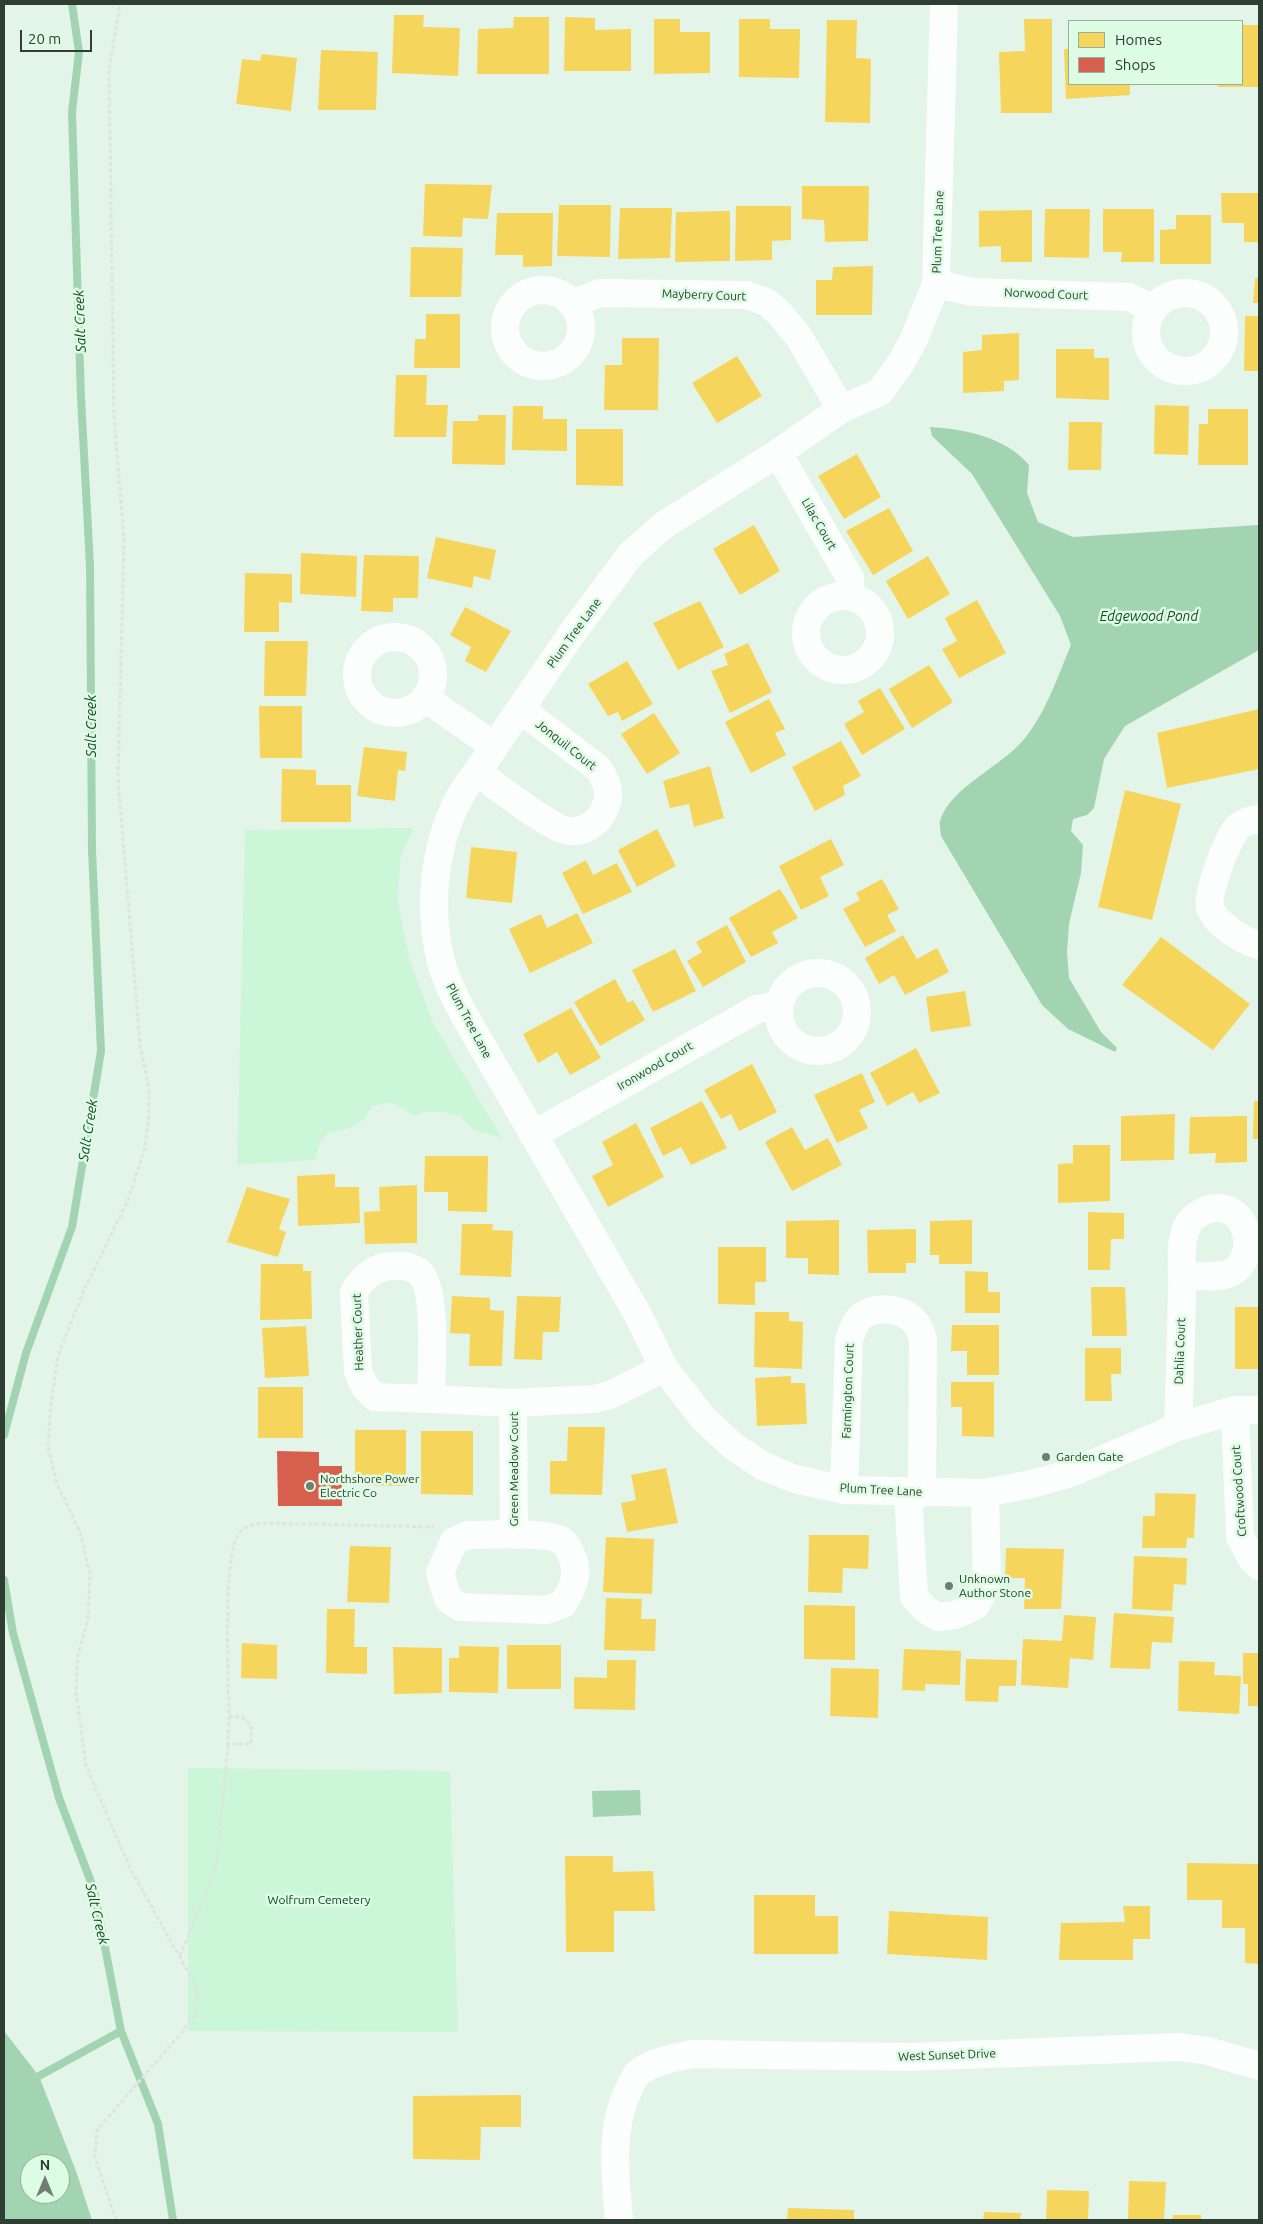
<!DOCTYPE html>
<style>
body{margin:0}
#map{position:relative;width:1263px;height:2224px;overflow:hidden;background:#e3f5e8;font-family:Ubuntu,sans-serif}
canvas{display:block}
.frame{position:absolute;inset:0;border:5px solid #303d33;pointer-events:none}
.legend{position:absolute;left:1068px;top:20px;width:175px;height:65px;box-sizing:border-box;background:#dcfce4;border:1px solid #97b09d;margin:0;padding:6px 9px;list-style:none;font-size:15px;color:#303d33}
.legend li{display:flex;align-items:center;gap:10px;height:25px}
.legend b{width:25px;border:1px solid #97b09d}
.north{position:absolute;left:20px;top:2154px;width:50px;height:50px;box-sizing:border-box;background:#dcfce4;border:1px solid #97b09d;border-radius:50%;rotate:0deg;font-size:14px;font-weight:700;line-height:20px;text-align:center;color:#303d33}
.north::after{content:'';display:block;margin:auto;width:18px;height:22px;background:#6f7d72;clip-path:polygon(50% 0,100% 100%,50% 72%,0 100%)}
.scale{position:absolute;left:20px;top:30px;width:72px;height:22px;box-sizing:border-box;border:2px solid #303d33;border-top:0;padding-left:6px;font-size:15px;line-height:18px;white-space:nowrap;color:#303d33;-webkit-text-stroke:4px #dcfce4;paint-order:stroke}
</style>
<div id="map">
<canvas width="1263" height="2224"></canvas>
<div class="frame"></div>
<ul class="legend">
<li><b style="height:14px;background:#f6d55c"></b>Homes</li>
<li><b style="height:14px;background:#d6604d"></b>Shops</li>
</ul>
<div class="north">N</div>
<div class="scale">20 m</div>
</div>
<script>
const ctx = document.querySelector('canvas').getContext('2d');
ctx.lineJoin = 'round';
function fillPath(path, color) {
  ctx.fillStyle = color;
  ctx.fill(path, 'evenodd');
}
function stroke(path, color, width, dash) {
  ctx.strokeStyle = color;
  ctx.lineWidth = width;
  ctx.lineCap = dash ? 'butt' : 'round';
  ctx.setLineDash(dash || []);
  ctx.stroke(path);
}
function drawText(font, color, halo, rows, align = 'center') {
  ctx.font = font + ' Ubuntu,sans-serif';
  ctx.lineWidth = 5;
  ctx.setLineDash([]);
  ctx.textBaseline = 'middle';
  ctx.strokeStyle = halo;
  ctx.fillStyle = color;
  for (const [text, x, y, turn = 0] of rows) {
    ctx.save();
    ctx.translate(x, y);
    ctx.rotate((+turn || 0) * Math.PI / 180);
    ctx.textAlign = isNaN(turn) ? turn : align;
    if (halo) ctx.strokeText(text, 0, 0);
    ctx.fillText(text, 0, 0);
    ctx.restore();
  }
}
const green = new Path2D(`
 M 413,828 L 400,860 L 398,902 L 409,958 L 434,1025 L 502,1138 L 474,1130 L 460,1116 L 442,1112 L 425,1112 L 413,1116 C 396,1103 392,1099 371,1107 L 365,1118 L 352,1127 L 327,1134 L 320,1143 L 315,1160 L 237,1165 L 245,830 Z
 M 188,1768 L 450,1771 L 458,2032 L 188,2031 Z`);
const water = new Path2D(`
 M 930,427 C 964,429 1006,437 1029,465 L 1027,493 L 1038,522 L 1073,537 L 1259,525 L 1259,650 L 1125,726 L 1104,759 L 1094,808 L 1087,815 L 1073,819 L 1071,831 L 1083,845 L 1081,873 L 1069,924 L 1067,952 L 1069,978 L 1101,1032 L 1117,1048 L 1115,1052 L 1068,1029 L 1042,1005 L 941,836 C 941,832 939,825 940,821 C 950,787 1003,766 1025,738 C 1046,712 1058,676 1071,645 L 1060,616 L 972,474 L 932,436 Z
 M 640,1790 L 641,1815 L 593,1817 L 592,1791 Z
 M 4,2031 L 39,2076 L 76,2171 L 92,2220 L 4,2220 ZM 30,2164 L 60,2164 L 60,2194 L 30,2194 Z`);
const homes = new Path2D(`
 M 394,15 L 424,15 L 423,27 L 460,28 L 458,76 L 392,73 Z
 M 514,17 L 549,17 L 549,74 L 477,74 L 478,29 L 513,28 Z
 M 565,17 L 595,18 L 595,30 L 631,29 L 631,71 L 564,71 Z
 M 654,19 L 680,19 L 680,32 L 710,32 L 710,73 L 654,74 Z
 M 739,19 L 770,19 L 770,29 L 800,29 L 799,78 L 739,77 Z
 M 1024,19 L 1052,19 L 1052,113 L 1001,113 L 999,52 L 1025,51 Z
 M 827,20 L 857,20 L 856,58 L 871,59 L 870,123 L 825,122 Z
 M 1242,25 L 1259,25 L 1259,87 L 1218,87 L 1218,84 L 1242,84 Z
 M 1064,49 L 1069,49 L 1069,84 L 1130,84 L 1130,95 L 1066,99 Z
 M 321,50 L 378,52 L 376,110 L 318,110 Z
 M 262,54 L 297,58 L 291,111 L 236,104 L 242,59 L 260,61 Z
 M 425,184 L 492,185 L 488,219 L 463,218 L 462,237 L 423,236 Z
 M 802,186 L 869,186 L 868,241 L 825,242 L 824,220 L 802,219 Z
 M 1221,193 L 1259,193 L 1259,242 L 1244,242 L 1244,223 L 1222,223 Z
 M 559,205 L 611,205 L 610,257 L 557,256 Z
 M 736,206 L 791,206 L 791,240 L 772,241 L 772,260 L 735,261 Z
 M 620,208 L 672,208 L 670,258 L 618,259 Z
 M 1045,209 L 1090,209 L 1089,258 L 1044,257 Z
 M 1103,209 L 1154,209 L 1154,262 L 1121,262 L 1122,252 L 1103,252 Z
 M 1032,210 L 1032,262 L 1001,262 L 1001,246 L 979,247 L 979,211 Z
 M 730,211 L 730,261 L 675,262 L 676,212 Z
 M 497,213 L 553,213 L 552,266 L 523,267 L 523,255 L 495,255 Z
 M 1176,215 L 1211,215 L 1211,264 L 1160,264 L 1160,230 L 1176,229 Z
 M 411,247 L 463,248 L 461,297 L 410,297 Z
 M 873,266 L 872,315 L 816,315 L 816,280 L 832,280 L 833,267 Z
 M 1255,278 L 1259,278 L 1259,303 L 1253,303 Z
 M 426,314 L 460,314 L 460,368 L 414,368 L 415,339 L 426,339 Z
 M 1245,316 L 1259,316 L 1259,371 L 1244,371 Z
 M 1019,333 L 1019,380 L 1004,381 L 1004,391 L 963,393 L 963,352 L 982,350 L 982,335 Z
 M 622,338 L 659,338 L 658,410 L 604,410 L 605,365 L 622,365 Z
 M 1056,349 L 1094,349 L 1094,358 L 1109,358 L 1109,400 L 1056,398 Z
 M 737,356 L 762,396 L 717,423 L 692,383 Z
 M 396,375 L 427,375 L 426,405 L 448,405 L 446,437 L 394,437 Z
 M 1155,405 L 1189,406 L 1188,455 L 1154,454 Z
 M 513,406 L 543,406 L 543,419 L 567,419 L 567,451 L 512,450 Z
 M 1208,409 L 1248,409 L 1248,465 L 1198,465 L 1199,424 L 1208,424 Z
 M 478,415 L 506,415 L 505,465 L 452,464 L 453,421 L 478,421 Z
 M 1069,422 L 1102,422 L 1101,470 L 1068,470 Z
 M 576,429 L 623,429 L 623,486 L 576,485 Z
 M 857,454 L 881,497 L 844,519 L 818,476 Z
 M 889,508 L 913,551 L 873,575 L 846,531 Z
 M 754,525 L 780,571 L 740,595 L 713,549 Z
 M 436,537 L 496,550 L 490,580 L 474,576 L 472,588 L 427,578 Z
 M 301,553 L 357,556 L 356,597 L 300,594 Z
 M 364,555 L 419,556 L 418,598 L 393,598 L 393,612 L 361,611 Z
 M 928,556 L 950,594 L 908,619 L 886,581 Z
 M 245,573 L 292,574 L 292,603 L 279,602 L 279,632 L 244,632 Z
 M 977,600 L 1006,653 L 959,678 L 942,649 L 957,641 L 945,618 Z
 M 700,601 L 724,647 L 678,670 L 653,623 Z
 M 465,607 L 511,631 L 486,672 L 465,661 L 471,647 L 450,635 Z
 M 265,641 L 308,641 L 306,696 L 264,696 Z
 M 748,643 L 772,692 L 730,713 L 711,671 L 728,665 L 724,654 Z
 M 627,661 L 653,704 L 622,721 L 618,712 L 608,716 L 588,684 Z
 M 929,665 L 953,702 L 912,728 L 889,689 Z
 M 880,688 L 905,729 L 862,755 L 844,724 L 864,712 L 858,701 Z
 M 769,699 L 785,729 L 775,733 L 786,755 L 751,773 L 725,722 Z
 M 259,706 L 302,706 L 302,758 L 260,758 Z
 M 1259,709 L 1259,769 L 1167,788 L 1157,733 Z
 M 654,713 L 680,753 L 647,774 L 621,734 Z
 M 841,741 L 861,776 L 843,786 L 845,795 L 815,811 L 792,767 Z
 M 364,747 L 407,752 L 405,771 L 398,770 L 395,801 L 357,796 Z
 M 710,766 L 724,818 L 694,827 L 689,804 L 670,808 L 663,781 Z
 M 282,769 L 316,770 L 316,785 L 351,785 L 351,822 L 281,822 Z
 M 1125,790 L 1181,804 L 1152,920 L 1098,907 Z
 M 657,829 L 676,866 L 637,887 L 618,850 Z
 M 831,839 L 844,865 L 820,877 L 829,896 L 801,910 L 779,866 Z
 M 471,847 L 517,852 L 512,903 L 466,898 Z
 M 586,860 L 593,875 L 617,863 L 632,892 L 583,914 L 562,873 Z
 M 882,879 L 899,909 L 887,915 L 896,931 L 865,947 L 843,909 L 860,900 L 856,893 Z
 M 780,889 L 798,918 L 772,932 L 778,943 L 751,957 L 729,918 Z
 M 577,913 L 593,943 L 530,973 L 509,929 L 541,914 L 547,928 Z
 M 727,925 L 746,962 L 703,987 L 687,961 L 702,952 L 696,942 Z
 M 903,935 L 917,959 L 937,948 L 949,972 L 905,995 L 894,975 L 879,984 L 865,958 Z
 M 1161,937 L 1250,1004 L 1213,1050 L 1122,985 Z
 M 675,949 L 696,991 L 653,1012 L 632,970 Z
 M 615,979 L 628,1003 L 633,1000 L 645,1020 L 600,1046 L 574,1002 Z
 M 965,991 L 971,1026 L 931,1032 L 926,997 Z
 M 571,1008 L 601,1058 L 570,1075 L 557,1052 L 538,1063 L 523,1034 Z
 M 916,1048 L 940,1093 L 919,1103 L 913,1092 L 887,1106 L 870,1073 Z
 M 752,1064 L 777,1112 L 739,1131 L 731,1114 L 721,1119 L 704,1090 Z
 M 862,1073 L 875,1102 L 859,1110 L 868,1128 L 837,1143 L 814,1095 Z
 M 702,1101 L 727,1148 L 691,1165 L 681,1147 L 663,1156 L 650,1128 Z
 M 1254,1101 L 1259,1101 L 1259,1139 L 1253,1139 Z
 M 1175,1114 L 1174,1160 L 1121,1161 L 1121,1116 Z
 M 1247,1116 L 1247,1162 L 1215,1163 L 1216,1153 L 1189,1154 L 1190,1117 Z
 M 636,1123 L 664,1177 L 608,1207 L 592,1176 L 613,1165 L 602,1142 Z
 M 792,1127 L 805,1150 L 828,1138 L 842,1165 L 792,1191 L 765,1142 Z
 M 1073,1145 L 1110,1145 L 1110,1201 L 1058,1203 L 1058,1164 L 1073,1163 Z
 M 425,1156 L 488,1156 L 487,1212 L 448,1211 L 448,1192 L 424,1192 Z
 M 335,1174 L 335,1187 L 359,1187 L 360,1223 L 298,1226 L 297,1176 Z
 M 417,1185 L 417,1243 L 365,1244 L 364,1212 L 380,1211 L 379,1187 Z
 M 247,1187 L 290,1199 L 279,1229 L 286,1232 L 278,1257 L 227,1242 Z
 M 1088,1212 L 1124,1213 L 1124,1239 L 1111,1239 L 1110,1270 L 1088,1270 Z
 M 839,1220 L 839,1275 L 808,1274 L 808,1258 L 786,1258 L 786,1221 Z
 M 972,1220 L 972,1264 L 939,1264 L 939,1255 L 930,1255 L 930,1221 Z
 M 462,1224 L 493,1224 L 492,1230 L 513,1231 L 511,1277 L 460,1275 Z
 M 916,1229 L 916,1263 L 906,1263 L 906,1273 L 868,1273 L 867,1230 Z
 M 718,1247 L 766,1247 L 766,1282 L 755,1282 L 755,1305 L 718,1304 Z
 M 261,1264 L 303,1264 L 303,1271 L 311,1271 L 312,1319 L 260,1320 Z
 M 965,1271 L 988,1272 L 988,1292 L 1000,1292 L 1000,1313 L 965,1313 Z
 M 1091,1287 L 1125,1287 L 1127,1336 L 1092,1336 Z
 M 452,1296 L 490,1298 L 490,1310 L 504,1311 L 502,1366 L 469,1366 L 470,1334 L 450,1333 Z
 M 517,1296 L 561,1297 L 559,1332 L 543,1332 L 542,1360 L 514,1359 Z
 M 1235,1307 L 1259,1307 L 1259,1369 L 1235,1369 Z
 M 755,1312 L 789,1312 L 789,1321 L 803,1322 L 802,1369 L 754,1367 Z
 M 952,1325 L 999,1325 L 999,1375 L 967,1375 L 967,1351 L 951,1351 Z
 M 306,1326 L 309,1376 L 265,1378 L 262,1328 Z
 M 1085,1348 L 1121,1348 L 1121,1374 L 1111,1374 L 1112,1401 L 1085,1401 Z
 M 791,1376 L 791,1383 L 805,1383 L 807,1424 L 757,1426 L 755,1378 Z
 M 951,1382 L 994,1382 L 994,1437 L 962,1436 L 962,1407 L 951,1407 Z
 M 258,1387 L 303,1387 L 303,1438 L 258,1438 Z
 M 568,1427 L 605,1427 L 602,1495 L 550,1494 L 550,1461 L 567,1461 Z
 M 355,1430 L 406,1430 L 406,1486 L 355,1485 Z
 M 421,1431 L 473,1431 L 473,1495 L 421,1494 Z
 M 666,1468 L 678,1523 L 627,1532 L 621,1503 L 636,1500 L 631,1475 Z
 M 1155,1493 L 1196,1494 L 1194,1538 L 1187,1538 L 1186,1548 L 1142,1548 L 1143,1516 L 1155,1516 Z
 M 809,1535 L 869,1535 L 868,1569 L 843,1568 L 842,1593 L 808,1592 Z
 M 606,1537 L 654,1539 L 652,1594 L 603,1592 Z
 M 350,1546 L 391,1547 L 389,1603 L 347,1602 Z
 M 1006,1548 L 1064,1549 L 1061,1609 L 1024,1609 L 1025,1578 L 1005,1578 Z
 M 1134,1556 L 1187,1558 L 1186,1585 L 1174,1584 L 1172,1611 L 1132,1609 Z
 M 606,1598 L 642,1599 L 641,1619 L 656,1619 L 655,1651 L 604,1650 Z
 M 804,1605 L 855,1606 L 855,1660 L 804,1659 Z
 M 327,1609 L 355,1609 L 354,1647 L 367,1647 L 367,1674 L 326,1673 Z
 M 1114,1613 L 1174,1617 L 1172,1643 L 1152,1642 L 1150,1669 L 1110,1668 Z
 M 1064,1615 L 1096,1617 L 1093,1660 L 1070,1658 L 1068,1688 L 1021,1685 L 1023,1639 L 1062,1641 Z
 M 242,1643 L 277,1645 L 277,1679 L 241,1678 Z
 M 507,1645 L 561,1645 L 561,1689 L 507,1689 Z
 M 459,1646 L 499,1647 L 498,1693 L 449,1692 L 449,1658 L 459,1658 Z
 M 393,1647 L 442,1648 L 442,1693 L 394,1694 Z
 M 904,1649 L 961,1651 L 960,1685 L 925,1684 L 925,1691 L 902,1690 Z
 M 1243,1653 L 1259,1653 L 1259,1706 L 1248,1706 L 1248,1684 L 1243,1684 Z
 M 966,1659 L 1017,1660 L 1016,1686 L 999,1686 L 998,1702 L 965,1701 Z
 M 607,1660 L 636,1660 L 635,1710 L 574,1709 L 574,1677 L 607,1678 Z
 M 1179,1661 L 1215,1662 L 1214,1675 L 1241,1676 L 1239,1714 L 1178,1711 Z
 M 831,1668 L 879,1669 L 878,1718 L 830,1716 Z
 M 565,1856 L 613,1856 L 613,1872 L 653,1871 L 655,1911 L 614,1911 L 614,1952 L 566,1952 Z
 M 1187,1863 L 1259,1864 L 1259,1964 L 1245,1963 L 1245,1928 L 1222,1928 L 1222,1900 L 1187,1900 Z
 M 754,1895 L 815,1895 L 815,1916 L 838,1916 L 838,1954 L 754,1954 Z
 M 1123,1906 L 1150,1906 L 1150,1939 L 1133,1939 L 1133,1960 L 1059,1960 L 1061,1923 L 1125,1922 Z
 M 889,1911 L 988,1917 L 987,1960 L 887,1954 Z
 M 521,2095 L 521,2127 L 481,2127 L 480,2160 L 413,2159 L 413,2096 Z
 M 1129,2181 L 1166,2182 L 1164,2220 L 1128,2220 Z
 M 1047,2190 L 1089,2191 L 1088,2220 L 1046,2220 Z
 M 788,2208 L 854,2210 L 854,2220 L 787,2220 Z
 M 984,2212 L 1021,2213 L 1020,2220 L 983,2220 Z
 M 1173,2215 L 1201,2215 L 1201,2220 L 1172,2220 Z`);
const shops = new Path2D(`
 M 277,1451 L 319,1452 L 319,1466 L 342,1466 L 342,1506 L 278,1506 Z`);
const stream = new Path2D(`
 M 4,1435 L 26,1353 L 72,1227 L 101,1051 L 92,850 L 90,566 L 81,398 L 72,112 L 79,52 L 72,4
 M 4,1580 L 13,1633 L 59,1798 L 94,1890 L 121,2031 L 158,2124 L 173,2220
 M 39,2076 L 121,2031`);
const path = new Path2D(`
 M 229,1716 L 228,1744 L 251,1744 L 251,1726 L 242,1717 L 229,1716 C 229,1684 221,1548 241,1531 C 247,1525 257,1524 266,1523 L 434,1527
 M 180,1956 L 217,1865 L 228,1744
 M 116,2220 L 95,2157 L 97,2130 L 183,2031 L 198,2010 L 197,1988 L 130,1868 L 86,1766 L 76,1692 L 78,1655 L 88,1619 L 90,1574 L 80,1532 L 57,1484 L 48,1447 L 51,1403 L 58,1356 L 84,1290 L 129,1198 L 145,1147 L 149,1113 L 149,1089 L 140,1045 L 118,779 L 124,539 L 114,417 L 109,70 L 120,4`);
const minor = new Path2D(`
 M 944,4 L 936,284 L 914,339 L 901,363 L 880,392 L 841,409 L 778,453 L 664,525 L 631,554 L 575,629 L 477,772 C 437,819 427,893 439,953 C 443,974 453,994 463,1013 L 637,1313 L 664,1368 L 703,1418 L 733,1446 L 763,1466 L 795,1479 L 844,1490 L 985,1493 L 1036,1483 L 1071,1473 L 1178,1427 L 1235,1410 L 1259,1410
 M 936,284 L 973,292 L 1129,297 L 1153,309
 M505 328a38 38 0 1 1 76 0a38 38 0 1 1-76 0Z
 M1146 332a39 39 0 1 1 78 0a39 39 0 1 1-78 0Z
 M 572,304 L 600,293 L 747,295 L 768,303 L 780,314 L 799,337 L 841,409
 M 778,453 L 850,578 L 850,597
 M806 633a37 37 0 1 1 74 0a37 37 0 1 1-74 0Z
 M357 675a38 38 0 1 1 76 0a38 38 0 1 1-76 0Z
 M 425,698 L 494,746
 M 477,772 C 495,785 551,829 569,831 C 583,833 597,824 603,812 C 612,796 608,784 599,769 L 520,709
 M 1259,819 C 1251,820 1244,822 1238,827 C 1228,837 1207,892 1210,906 C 1213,923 1243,941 1259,945
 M779 1012a39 39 0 1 1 78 0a39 39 0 1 1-78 0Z
 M 533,1135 L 757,1009 L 779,1005
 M 431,1399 L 375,1397 L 365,1387 L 358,1372 L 354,1292 C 363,1277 375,1266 393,1266 C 402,1265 411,1266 419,1272 C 438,1287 431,1374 431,1399 L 513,1403 L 594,1399 L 610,1395 L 664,1368
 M 513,1403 L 514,1535
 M 1235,1410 L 1240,1537 L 1252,1559 L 1259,1566
 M 1178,1427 C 1180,1381 1181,1336 1182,1290 C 1183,1271 1178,1240 1189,1223 C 1193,1217 1199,1213 1206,1210 C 1247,1195 1263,1260 1228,1274 C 1214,1278 1197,1276 1183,1275
 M 844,1490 L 849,1340 C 852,1331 856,1318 865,1314 C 882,1305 907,1309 918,1326 C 920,1330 922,1336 923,1340 L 922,1493
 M 908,1492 L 914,1597 L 925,1609 L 938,1617 L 955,1615 L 975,1606 L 987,1586 L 985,1493
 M 468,1535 C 489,1535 546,1531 562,1541 C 567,1544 570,1551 572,1557 C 580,1574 572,1589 563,1604 L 546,1610 L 460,1607 L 448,1599 L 440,1573 L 454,1541 Z
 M 619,2220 C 615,2176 609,2127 630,2087 C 632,2083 634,2077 637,2074 C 651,2061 675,2058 692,2054 L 908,2057 L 1179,2047 L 1208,2051 L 1259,2066`);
const markers = [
 [1046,1457,5,"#6f7d72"],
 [310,1486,5,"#6f7d72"],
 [949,1586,5,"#6f7d72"]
];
const streetNames = [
 ["Plum Tree Lane",938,232,-88],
 ["Norwood Court",1046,294,2],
 ["Mayberry Court",704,295,2],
 ["Lilac Court",819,524,60],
 ["Plum Tree Lane",574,633,-54],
 ["Jonquil Court",566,745,38],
 ["Plum Tree Lane",469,1021,62],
 ["Ironwood Court",655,1066,-30],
 ["Heather Court",358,1332,-92],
 ["Dahlia Court",1180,1351,-88],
 ["Farmington Court",848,1391,-88],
 ["Green Meadow Court",514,1469,-90],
 ["Plum Tree Lane",881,1490,3],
 ["Croftwood Court",1239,1491,-94],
 ["West Sunset Drive",947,2055,-2]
];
const poiNames = [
 ["Garden Gate",1056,1457],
 ["Northshore Power",320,1479],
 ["Electric Co",320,1493],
 ["Unknown",959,1579],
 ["Author Stone",959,1593]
];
const parkNames = [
 ["Wolfrum Cemetery",319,1900]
];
const waterNames = [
 ["Salt Creek",80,321,-92],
 ["Edgewood Pond",1149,616],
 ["Salt Creek",91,726,-90],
 ["Salt Creek",88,1130,-81],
 ["Salt Creek",97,1914,77]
];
fillPath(green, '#ccf6d8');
fillPath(water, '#a3d4b2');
fillPath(homes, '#f6d55c');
fillPath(shops, '#d6604d');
stroke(stream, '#a3d4b2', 8);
stroke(path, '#dee4e0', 3, [4, 2.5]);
stroke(minor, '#fbfefc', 28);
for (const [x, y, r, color] of markers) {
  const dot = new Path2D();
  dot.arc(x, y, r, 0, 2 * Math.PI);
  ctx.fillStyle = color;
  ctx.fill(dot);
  stroke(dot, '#dcfce4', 2);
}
drawText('12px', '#303d33', '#dcfce4', streetNames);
drawText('12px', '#303d33', '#dcfce4', poiNames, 'left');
drawText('12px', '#0a3b1f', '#dcfce4', parkNames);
drawText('italic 14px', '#174528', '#dcfce4', waterNames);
</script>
